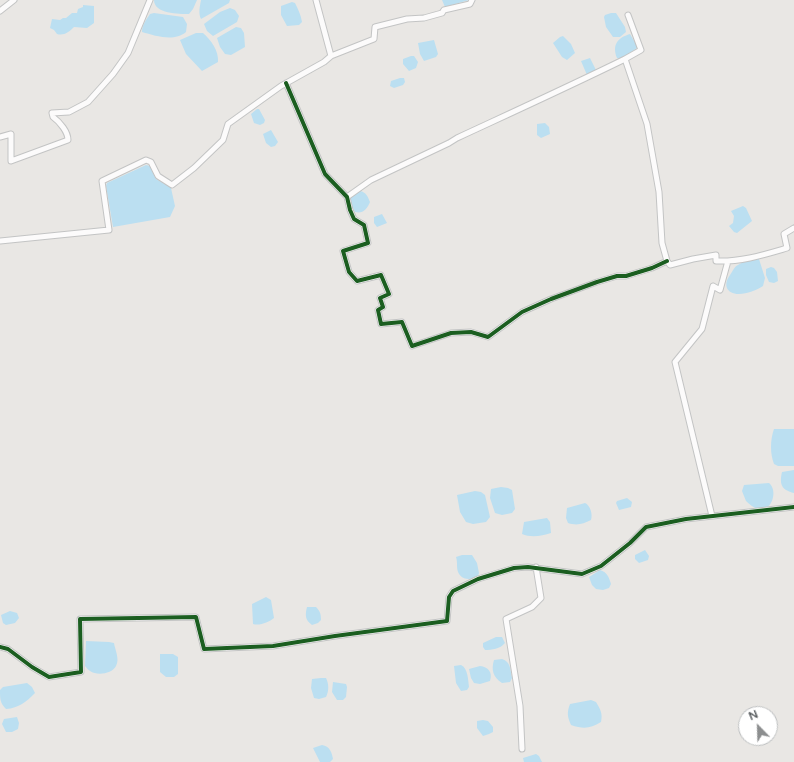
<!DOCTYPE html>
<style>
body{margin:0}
#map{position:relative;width:794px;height:762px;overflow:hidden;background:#e9e7e4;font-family:"Varela Round",sans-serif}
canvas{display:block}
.north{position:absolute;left:738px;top:706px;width:40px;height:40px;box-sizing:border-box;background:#fff;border:1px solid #bdbfc0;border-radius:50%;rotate:337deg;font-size:11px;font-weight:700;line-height:16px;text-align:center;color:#5a5e61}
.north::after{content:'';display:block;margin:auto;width:14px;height:18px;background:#8c8e8f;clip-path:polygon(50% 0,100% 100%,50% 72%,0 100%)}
</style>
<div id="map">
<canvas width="794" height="762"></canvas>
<div class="north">N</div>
</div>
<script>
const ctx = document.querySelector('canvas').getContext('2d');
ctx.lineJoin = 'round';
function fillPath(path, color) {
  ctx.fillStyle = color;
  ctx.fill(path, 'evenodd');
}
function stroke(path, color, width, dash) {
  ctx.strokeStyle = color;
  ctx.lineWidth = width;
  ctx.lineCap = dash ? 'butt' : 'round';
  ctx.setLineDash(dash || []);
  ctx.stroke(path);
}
const water = new Path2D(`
 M 154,0 L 197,0 L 193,9 L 189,14 C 179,14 154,14 154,0 Z
 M 201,0 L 230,0 L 229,3 L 201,19 C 198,13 200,6 201,0 Z
 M 442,0 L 469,0 L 445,7 Z
 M 292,2 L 295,3 C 298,9 301,15 302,22 L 299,25 L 287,26 L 281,15 L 281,6 Z
 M 83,5 L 94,6 L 94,23 L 87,28 L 74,27 C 69,32 64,36 57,34 L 54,30 L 50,28 L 52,19 L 60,20 L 63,18 L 66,18 L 72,13 L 77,13 L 78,9 L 83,7 Z
 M 230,8 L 235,10 L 239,16 L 237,22 L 213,36 L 207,31 L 204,24 L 220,12 Z
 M 154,13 L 183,17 L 187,24 L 186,32 C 174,42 156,36 142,32 C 142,25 146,20 150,14 Z
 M 611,13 L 616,13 L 625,27 L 626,32 L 620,37 L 613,37 L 606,27 L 604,17 L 605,15 Z
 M 236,27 L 241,28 L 244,33 L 245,47 L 231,55 L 225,54 L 220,47 L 217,38 Z
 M 196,33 L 203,33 C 211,40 219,51 218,62 L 202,71 L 186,54 L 180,40 Z
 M 630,34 L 637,46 L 637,48 L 621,59 L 617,58 C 612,45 617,38 630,34 Z
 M 563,36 L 571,44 L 575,53 L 567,60 L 562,57 L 553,43 L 560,37 Z
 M 434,40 L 438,54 L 436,57 L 424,61 L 420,54 L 418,43 Z
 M 411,56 L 414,56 L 418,62 L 416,68 L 409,71 L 403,64 L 403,59 Z
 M 590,58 L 596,70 L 592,74 L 587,75 L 581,61 Z
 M 400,78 L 404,78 L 405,82 L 403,85 L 394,88 L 390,86 L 391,81 Z
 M 257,109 L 259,109 L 265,120 L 264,123 L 260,125 L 254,123 L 251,114 Z
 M 545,123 L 549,127 L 550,134 L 541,138 L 537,135 L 537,124 Z
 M 271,130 L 278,142 L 275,146 L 271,147 L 266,143 L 263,134 Z
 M 146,165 L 150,166 L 156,179 L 171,188 L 175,206 L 170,217 L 113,227 L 106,186 L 107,183 Z
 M 360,191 C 366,192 368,197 370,202 C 367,209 363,214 355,212 L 349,200 L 350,197 Z
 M 743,206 L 746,208 L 752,221 L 737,233 L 734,232 L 729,226 L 733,223 L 734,216 L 731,211 Z
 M 382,214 L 387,223 L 377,227 L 374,223 L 374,217 Z
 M 756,259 L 759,259 L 765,278 L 763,286 C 757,290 747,294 739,294 C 726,294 723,284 730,275 C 733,271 734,267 738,265 C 743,261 750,261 756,259 Z
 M 771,267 L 774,268 L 777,272 L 778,281 L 774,283 L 769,282 L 766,275 L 766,269 Z
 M 774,429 L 794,429 L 794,466 L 778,466 L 774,464 C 770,454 770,440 774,429 Z
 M 794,470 L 794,493 C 782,490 779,485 782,472 Z
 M 769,483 C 779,491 771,514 757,509 C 753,507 749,504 746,501 L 742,491 L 744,485 Z
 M 501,487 L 508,488 L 512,490 L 515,509 L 512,513 L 502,515 L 495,513 L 490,498 L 491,489 Z
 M 475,491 L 481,492 L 485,495 L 490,517 L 486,522 L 473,524 L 466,522 L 460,512 L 457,495 Z
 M 627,498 L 632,502 L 631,507 L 619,510 L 616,503 L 617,501 Z
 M 585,503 C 590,505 593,514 591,520 C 583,524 577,526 568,523 L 566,518 L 567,508 Z
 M 547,518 L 550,522 L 551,533 C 542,536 531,538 522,534 L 524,522 Z
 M 645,550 L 649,556 L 648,560 L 639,563 L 635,559 L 635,555 Z
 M 462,555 L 472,555 L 477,563 L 479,573 L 478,576 C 469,582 457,579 457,566 C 457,563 457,560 456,557 Z
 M 600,570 C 607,572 609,577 611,584 L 609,588 L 603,590 L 596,589 L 592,585 L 589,577 Z
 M 266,597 L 271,600 L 274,618 C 269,622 260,626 253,624 L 252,604 Z
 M 307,607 L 316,607 C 320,611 321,614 321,620 L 318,623 L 312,625 C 305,620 305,615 307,607 Z
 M 10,611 L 17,613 L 19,618 L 15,623 L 6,625 L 3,623 L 1,615 Z
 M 496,637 L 502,637 L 505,643 C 500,649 492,650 485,650 L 483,647 L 483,643 Z
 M 86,641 L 109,642 L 114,643 C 115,650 120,659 116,666 C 112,674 97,676 90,671 C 88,670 87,668 85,666 Z
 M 160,654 L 173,654 L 178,657 L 178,674 L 174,677 L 166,677 L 160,672 Z
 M 502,659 C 511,662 510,669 512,678 L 510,682 L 502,683 C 493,677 491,670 494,660 Z
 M 461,665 C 468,668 468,680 469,687 L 467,690 L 461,691 L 456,683 L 454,666 Z
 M 480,666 C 488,667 493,672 490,681 L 480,684 L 474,683 L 471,678 L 469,669 Z
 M 321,678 L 326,678 C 329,684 329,691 326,697 L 319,699 L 314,698 L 311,688 L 312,679 Z
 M 333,682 L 346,684 L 347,687 L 346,697 L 343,700 L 337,700 L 332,692 Z
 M 27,683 L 32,687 L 35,693 C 26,702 19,708 6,709 C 0,703 0,699 0,690 L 3,687 Z
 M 591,700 L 596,702 C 600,709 603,713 601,722 C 590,729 583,729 571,725 C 567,716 567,712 570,704 Z
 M 17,717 L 19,723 L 18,729 L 12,732 L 6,732 L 2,724 L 4,719 Z
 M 483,720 L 488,721 L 493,727 L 493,732 L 489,734 L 483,736 L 477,728 L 477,721 Z
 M 322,745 C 330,746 332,753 333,759 L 330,762 L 320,762 L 313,748 Z
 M 536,754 L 539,756 L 542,762 L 524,762 L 523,758 Z`);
const minor = new Path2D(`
 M 0,11 L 14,0
 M 628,15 L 641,50 L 625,59 L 647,124 L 659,192 L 662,243 L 667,261 L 670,265 L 693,259 L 716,255 L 716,261 C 741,262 763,255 787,248 L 784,234 L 794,228
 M 331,56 L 374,39 L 375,27 L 407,19 L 424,18 L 442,13 L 444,10 L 470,4 L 472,0
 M 286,83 L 325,174 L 347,197 L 350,210 L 354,219 L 364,225 L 368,243 L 343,251 L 349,272 L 357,281 L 381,275 L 389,294 L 380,298 L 383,307 L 378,310 L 381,324 L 402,322 L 412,346 L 451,333 L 471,332 L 488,337 L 522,312 L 551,299 L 597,282 L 617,276 L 626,276 L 652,268 L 667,261
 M 0,137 L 11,134 L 11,161 L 68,140 C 68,132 60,122 53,117 L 52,113 L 69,112 L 88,102 L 113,74 L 128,53 L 150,0
 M 347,197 L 371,180 L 449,143 L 457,138 C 513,112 570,86 625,59
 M 0,241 L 109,230 L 102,181 L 146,160 L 151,162 L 158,176 L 172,185 L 194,168 L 223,140 L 228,124 L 281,86 L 324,62 L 331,56 L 316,0
 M 712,516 L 675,362 L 702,329 L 713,286 L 720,290 L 728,261
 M 0,647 L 8,649 L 32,667 L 49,677 L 81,672 L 80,619 L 196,617 L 204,649 L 273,646 L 335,636 L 447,621 L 449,597 L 453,591 L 478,579 L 514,568 L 528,567 L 582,574 L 601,566 L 630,543 L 646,527 L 686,519 L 794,507
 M 522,749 L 520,706 L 506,619 L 532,607 L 541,598 L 536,567`);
const cycleway = new Path2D(`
 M 286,83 L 325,174 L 347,197 L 350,210 L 354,219 L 364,225 L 368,243 L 343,251 L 349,272 L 357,281 L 381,275 L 389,294 L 380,298 L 383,307 L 378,310 L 381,324 L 402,322 L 412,346 L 451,333 L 471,332 L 488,337 L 522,312 L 551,299 L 597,282 L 617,276 L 626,276 L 652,268 L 667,261
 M 0,647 L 8,649 L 32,667 L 49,677 L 81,672 L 80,619 L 196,617 L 204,649 L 273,646 L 335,636 L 447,621 L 449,597 L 453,591 L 478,579 L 514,568 L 528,567 L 582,574 L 601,566 L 630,543 L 646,527 L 686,519 L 794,507`);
fillPath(water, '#bbdff1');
stroke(minor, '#c3c4c4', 7);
stroke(minor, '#fcfbfb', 5);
stroke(cycleway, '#1b5e20', 4);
</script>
